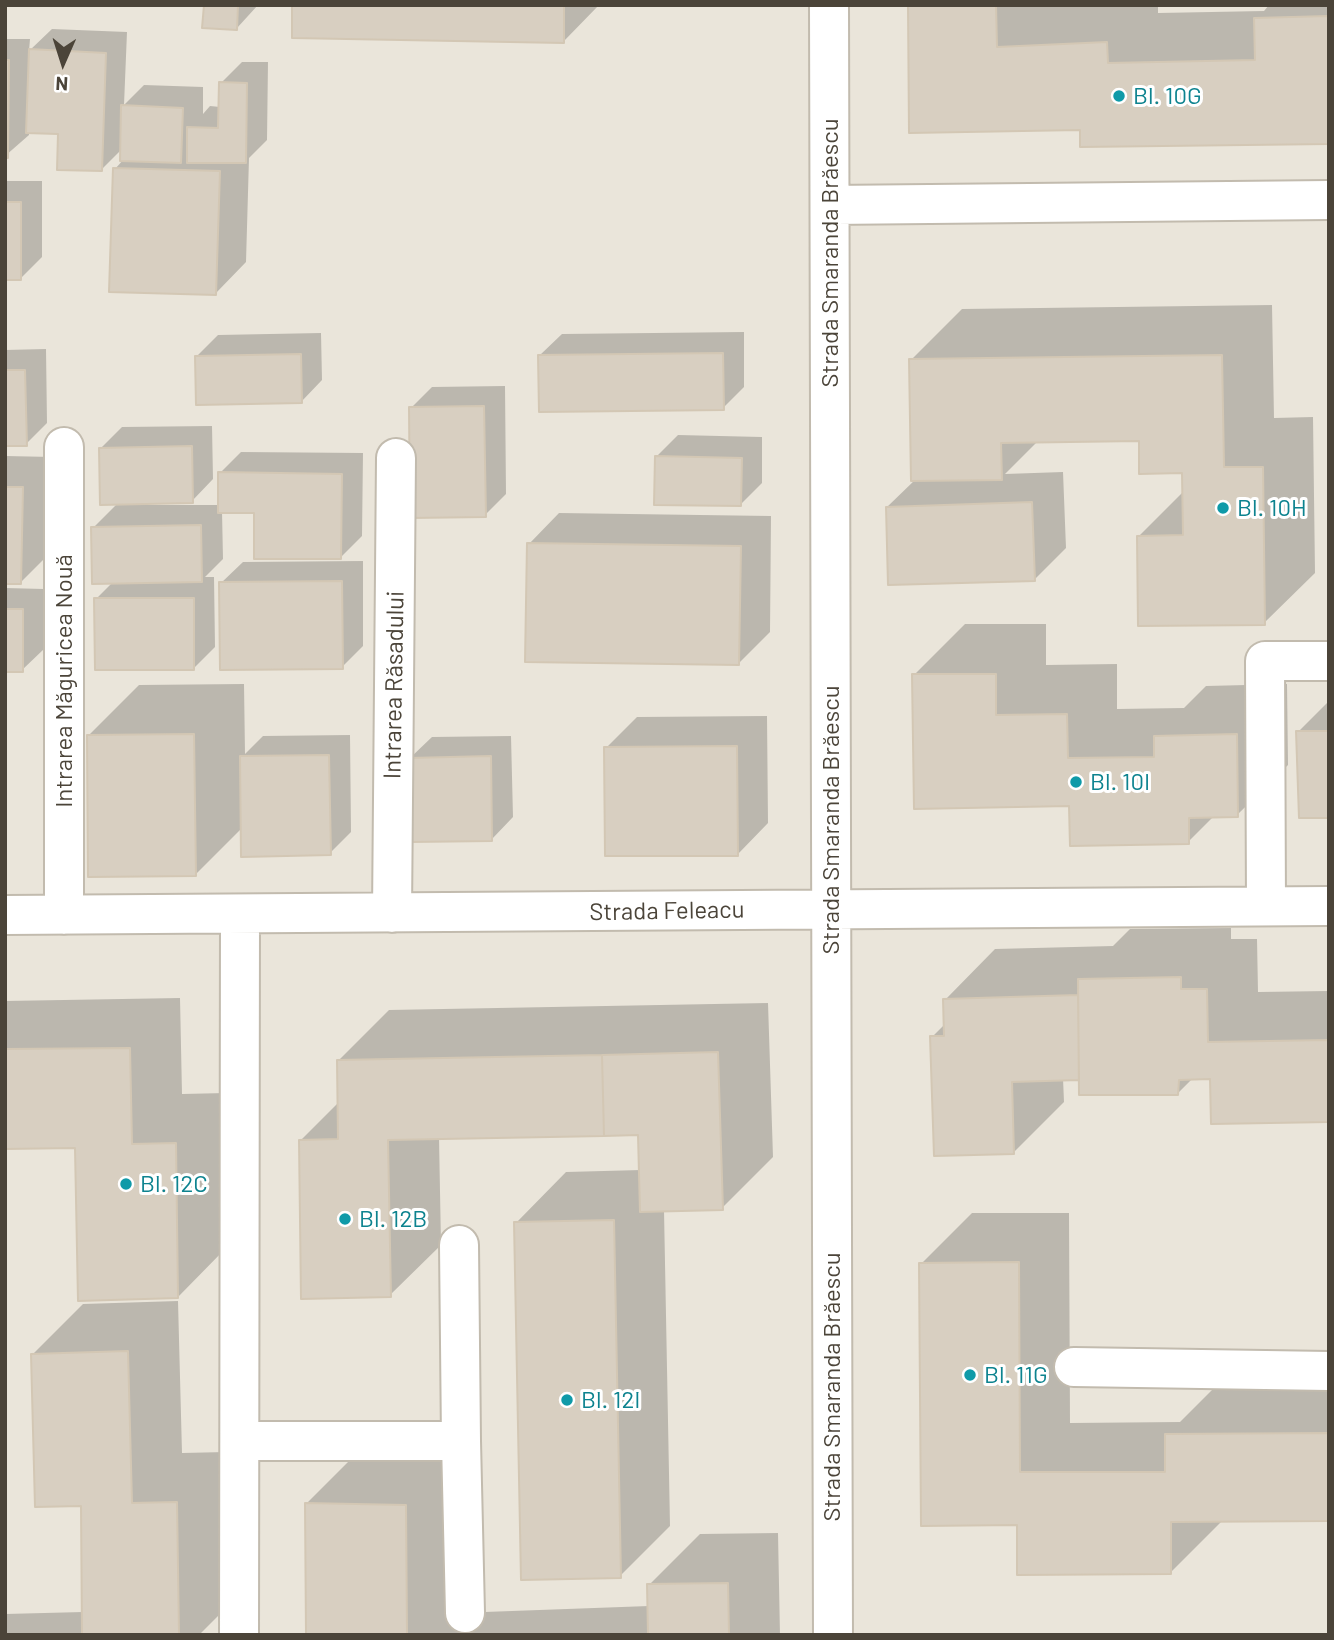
<!DOCTYPE html>
<meta charset="utf-8">
<style>
body{margin:0}
#map{position:relative;width:1334px;height:1640px;overflow:hidden;background:#f6f3ec;font-family:Barlow,sans-serif}
canvas{display:block}
.frame{position:absolute;inset:0;border:7px solid #4b4439;pointer-events:none}
.north{position:absolute;left:28px;top:28px;width:70px;height:70px;-webkit-text-stroke:5px #fff;paint-order:stroke;rotate:183deg;font-size:19px;font-weight:700;line-height:28px;text-align:center;color:#4b4439}
.north::after{content:'';display:block;margin:auto;width:24px;height:32px;background:#4b4439;clip-path:polygon(50% 0,100% 100%,50% 72%,0 100%)}
</style>
<div id="map">
<canvas width="1334" height="1640"></canvas>
<div class="frame"></div>
<div class="north">N</div>
</div>
<script>
const ctx = document.querySelector('canvas').getContext('2d');
ctx.lineJoin = 'round';
function fillPath(path, color) {
  ctx.fillStyle = color;
  ctx.fill(path, 'evenodd');
}
function stroke(path, color, width, dash) {
  ctx.strokeStyle = color;
  ctx.lineWidth = width;
  ctx.lineCap = dash ? 'butt' : 'round';
  ctx.setLineDash(dash || []);
  ctx.stroke(path);
}
function drawText(font, color, halo, rows, align = 'center') {
  ctx.font = font + ' Barlow,sans-serif';
  ctx.lineWidth = 6;
  ctx.setLineDash([]);
  ctx.textBaseline = 'middle';
  ctx.strokeStyle = halo;
  ctx.fillStyle = color;
  for (const [text, x, y, turn = 0] of rows) {
    ctx.save();
    ctx.translate(x, y);
    ctx.rotate((+turn || 0) * Math.PI / 180);
    ctx.textAlign = isNaN(turn) ? turn : align;
    if (halo) ctx.strokeText(text, 0, 0);
    ctx.fillText(text, 0, 0);
    ctx.restore();
  }
}
const residential = new Path2D(`
 M 5,5 L 1329,5 L 1329,1635 L 5,1635 Z`);
const shadow = new Path2D(`
 M 205,5 L 258,5 L 237,28 Z
 M 294,5 L 599,5 L 564,41 Z
 M 910,5 L 1158,5 L 1158,13 L 1264,11 L 1269,5 L 1329,5 L 1329,142 L 1082,128 Z
 M 52,29 L 127,32 L 124,105 L 144,85 L 203,87 L 203,114 L 210,106 L 220,107 L 221,83 L 242,62 L 268,62 L 267,140 L 249,158 L 246,262 L 216,293 L 115,169 L 124,159 L 122,149 L 101,170 L 60,133 L 29,131 L 29,135 L 5,156 L 5,39 L 30,39 L 29,51 Z
 M 5,181 L 42,181 L 42,257 L 20,279 L 5,279 Z
 M 1272,305 L 1274,418 L 1313,417 L 1315,573 L 1264,623 L 1139,536 L 1184,491 L 1184,472 L 1140,440 L 1038,441 L 1005,474 L 1063,472 L 1066,548 L 1035,579 L 887,507 L 916,479 L 911,360 L 962,309 Z
 M 744,332 L 744,387 L 723,408 L 540,355 L 562,334 Z
 M 321,333 L 322,380 L 301,402 L 197,356 L 218,335 Z
 M 46,349 L 47,423 L 26,444 L 5,445 L 5,350 Z
 M 505,386 L 506,494 L 485,515 L 411,408 L 432,387 Z
 M 212,426 L 213,479 L 192,501 L 100,449 L 122,427 Z
 M 678,435 L 762,437 L 762,483 L 740,505 L 657,456 Z
 M 241,452 L 363,453 L 362,536 L 341,557 L 256,511 L 222,511 L 223,559 L 205,577 L 214,577 L 215,647 L 193,669 L 96,599 L 113,582 L 93,528 L 116,505 L 220,505 L 220,473 Z
 M 5,456 L 53,457 L 51,552 L 20,583 L 5,582 Z
 M 559,513 L 771,516 L 770,632 L 739,663 L 529,544 Z
 M 363,561 L 363,646 L 342,667 L 221,583 L 243,562 Z
 M 5,588 L 44,589 L 44,649 L 22,670 L 5,670 Z
 M 965,624 L 1046,624 L 1046,665 L 1117,664 L 1117,709 L 1184,708 L 1206,686 L 1287,684 L 1288,765 L 1237,815 L 1215,815 L 1188,842 L 1071,805 L 914,675 Z
 M 244,684 L 245,754 L 263,736 L 350,735 L 351,832 L 330,853 L 243,827 L 195,875 L 88,736 L 139,685 Z
 M 1329,701 L 1329,816 L 1298,732 Z
 M 767,716 L 768,823 L 738,854 L 606,748 L 637,717 Z
 M 511,736 L 513,817 L 492,839 L 410,758 L 432,737 Z
 M 1231,928 L 1231,939 L 1257,939 L 1258,992 L 1329,991 L 1329,1120 L 1212,1077 L 1193,1078 L 1178,1093 L 1081,1078 L 1063,1078 L 1064,1102 L 1014,1152 L 932,1037 L 946,1023 L 945,1000 L 995,949 L 1113,946 L 1130,929 Z
 M 180,998 L 182,1094 L 226,1093 L 228,1246 L 178,1297 L 77,1146 L 5,1148 L 5,1001 Z
 M 768,1003 L 773,1157 L 722,1208 L 664,1210 L 670,1526 L 620,1576 L 516,1223 L 566,1172 L 641,1170 L 640,1133 L 439,1137 L 441,1245 L 390,1295 L 300,1141 L 339,1102 L 339,1060 L 389,1010 Z
 M 972,1213 L 1069,1213 L 1070,1423 L 1180,1422 L 1217,1385 L 1329,1384 L 1329,1519 L 1221,1520 L 1221,1522 L 1170,1573 L 1018,1523 L 921,1264 Z
 M 178,1301 L 182,1453 L 226,1452 L 230,1604 L 199,1635 L 5,1635 L 5,1614 L 83,1612 L 82,1504 L 33,1354 L 83,1304 Z
 M 357,1453 L 456,1456 L 457,1613 L 649,1606 L 649,1585 L 700,1534 L 778,1533 L 780,1635 L 307,1635 L 307,1503 Z`);
const building = new Path2D(`
 M 204,5 L 238,5 L 237,30 L 202,28 Z
 M 292,5 L 564,5 L 564,43 L 292,38 Z
 M 908,5 L 996,5 L 997,47 L 1107,42 L 1108,63 L 1255,60 L 1254,18 L 1329,16 L 1329,144 L 1080,147 L 1080,130 L 909,133 Z
 M 29,49 L 106,53 L 102,171 L 57,170 L 58,134 L 26,133 Z
 M 5,60 L 9,60 L 8,158 L 5,158 Z
 M 219,82 L 247,83 L 246,163 L 187,163 L 187,127 L 218,128 Z
 M 121,105 L 183,108 L 181,163 L 120,161 Z
 M 113,168 L 220,171 L 216,295 L 109,292 Z
 M 5,202 L 21,202 L 21,280 L 5,280 Z
 M 723,353 L 724,410 L 539,412 L 538,355 Z
 M 301,354 L 302,403 L 196,405 L 195,356 Z
 M 1222,355 L 1224,467 L 1263,467 L 1265,625 L 1138,626 L 1137,536 L 1183,535 L 1182,473 L 1139,474 L 1139,441 L 1001,443 L 1002,480 L 911,481 L 909,359 Z
 M 5,370 L 25,370 L 27,446 L 5,446 Z
 M 484,406 L 486,517 L 410,518 L 409,407 Z
 M 192,446 L 193,503 L 100,505 L 99,448 Z
 M 655,456 L 742,458 L 741,506 L 654,505 Z
 M 218,472 L 342,474 L 341,559 L 254,559 L 254,513 L 218,513 Z
 M 5,487 L 23,487 L 21,584 L 5,584 Z
 M 1032,502 L 1035,581 L 888,585 L 886,507 Z
 M 201,525 L 202,582 L 92,584 L 91,527 Z
 M 527,543 L 741,546 L 739,665 L 525,662 Z
 M 342,581 L 343,669 L 220,670 L 219,582 Z
 M 94,598 L 194,598 L 194,670 L 95,670 Z
 M 5,609 L 23,609 L 23,672 L 5,672 Z
 M 912,674 L 996,674 L 996,715 L 1067,714 L 1068,758 L 1154,757 L 1154,736 L 1237,734 L 1238,817 L 1189,818 L 1189,844 L 1070,846 L 1069,806 L 914,809 Z
 M 1296,731 L 1329,731 L 1329,818 L 1299,818 Z
 M 194,734 L 196,876 L 88,877 L 87,735 Z
 M 737,746 L 738,856 L 605,856 L 604,747 Z
 M 329,755 L 331,855 L 241,857 L 240,756 Z
 M 491,756 L 492,841 L 410,842 L 409,758 Z
 M 1181,977 L 1181,989 L 1207,989 L 1208,1042 L 1329,1040 L 1329,1122 L 1211,1124 L 1210,1079 L 1179,1080 L 1178,1095 L 1079,1095 L 1078,979 Z
 M 1078,995 L 1079,1080 L 1012,1082 L 1014,1154 L 934,1156 L 930,1036 L 944,1036 L 943,999 Z
 M 130,1048 L 132,1144 L 176,1143 L 178,1298 L 78,1301 L 75,1148 L 5,1149 L 5,1049 Z
 M 718,1052 L 723,1210 L 640,1212 L 638,1135 L 604,1136 L 602,1055 Z
 M 602,1055 L 604,1136 L 388,1140 L 391,1297 L 301,1299 L 299,1140 L 338,1139 L 337,1060 Z
 M 614,1220 L 621,1578 L 521,1580 L 514,1222 Z
 M 1019,1262 L 1020,1472 L 1165,1472 L 1165,1434 L 1329,1433 L 1329,1521 L 1171,1522 L 1171,1574 L 1017,1575 L 1017,1525 L 921,1526 L 919,1263 Z
 M 128,1351 L 132,1503 L 177,1502 L 179,1635 L 82,1635 L 81,1506 L 35,1507 L 31,1354 Z
 M 305,1503 L 406,1505 L 407,1635 L 306,1635 Z
 M 728,1583 L 729,1635 L 648,1635 L 647,1584 Z`);
const minor = new Path2D(`
 M 829,5 L 833,1635
 M 830,205 L 1329,200
 M 1266,906 L 1265,661 L 1329,661
 M 392,913 L 396,458
 M 5,915 L 1329,906
 M 64,915 L 64,447
 M 459,1245 L 461,1441
 M 1074,1367 L 1329,1371
 M 240,1441 L 461,1441 L 465,1613
 M 239,1635 L 240,914`);
const markers = [
 [1119,96,7,"#0f9aa8"],
 [1223,508,7,"#0f9aa8"],
 [1076,782,7,"#0f9aa8"],
 [126,1184,7,"#0f9aa8"],
 [345,1219,7,"#0f9aa8"],
 [970,1375,7,"#0f9aa8"],
 [567,1400,7,"#0f9aa8"]
];
const cultureNames = [
 ["Bl. 10G",1133,96],
 ["Bl. 10H",1237,508],
 ["Bl. 10I",1090,782],
 ["Bl. 12C",140,1184],
 ["Bl. 12B",359,1219],
 ["Bl. 11G",984,1375],
 ["Bl. 12I",581,1400]
];
const streetNames = [
 ["Strada Smaranda Brăescu",830,253,-90],
 ["Intrarea Măguricea Nouă",64,681,-90],
 ["Intrarea Răsadului",394,685,-89],
 ["Strada Smaranda Brăescu",831,820,-90],
 ["Strada Feleacu",667,911,-1],
 ["Strada Smaranda Brăescu",832,1387,-90]
];
fillPath(residential, '#eae5da');
fillPath(shadow, '#0003');
fillPath(building, '#d8cfc1');
stroke(building, '#d3c7b4', 2);
stroke(minor, '#c2bbae', 42);
stroke(minor, '#fff', 38);
for (const [x, y, r, color] of markers) {
  const dot = new Path2D();
  dot.arc(x, y, r, 0, 2 * Math.PI);
  ctx.fillStyle = color;
  ctx.fill(dot);
  stroke(dot, '#fff', 2.5);
}
drawText('24px', '#0d838f', '#fff', cultureNames, 'left');
drawText('24px', '#4b4439', '#fff', streetNames);
</script>
